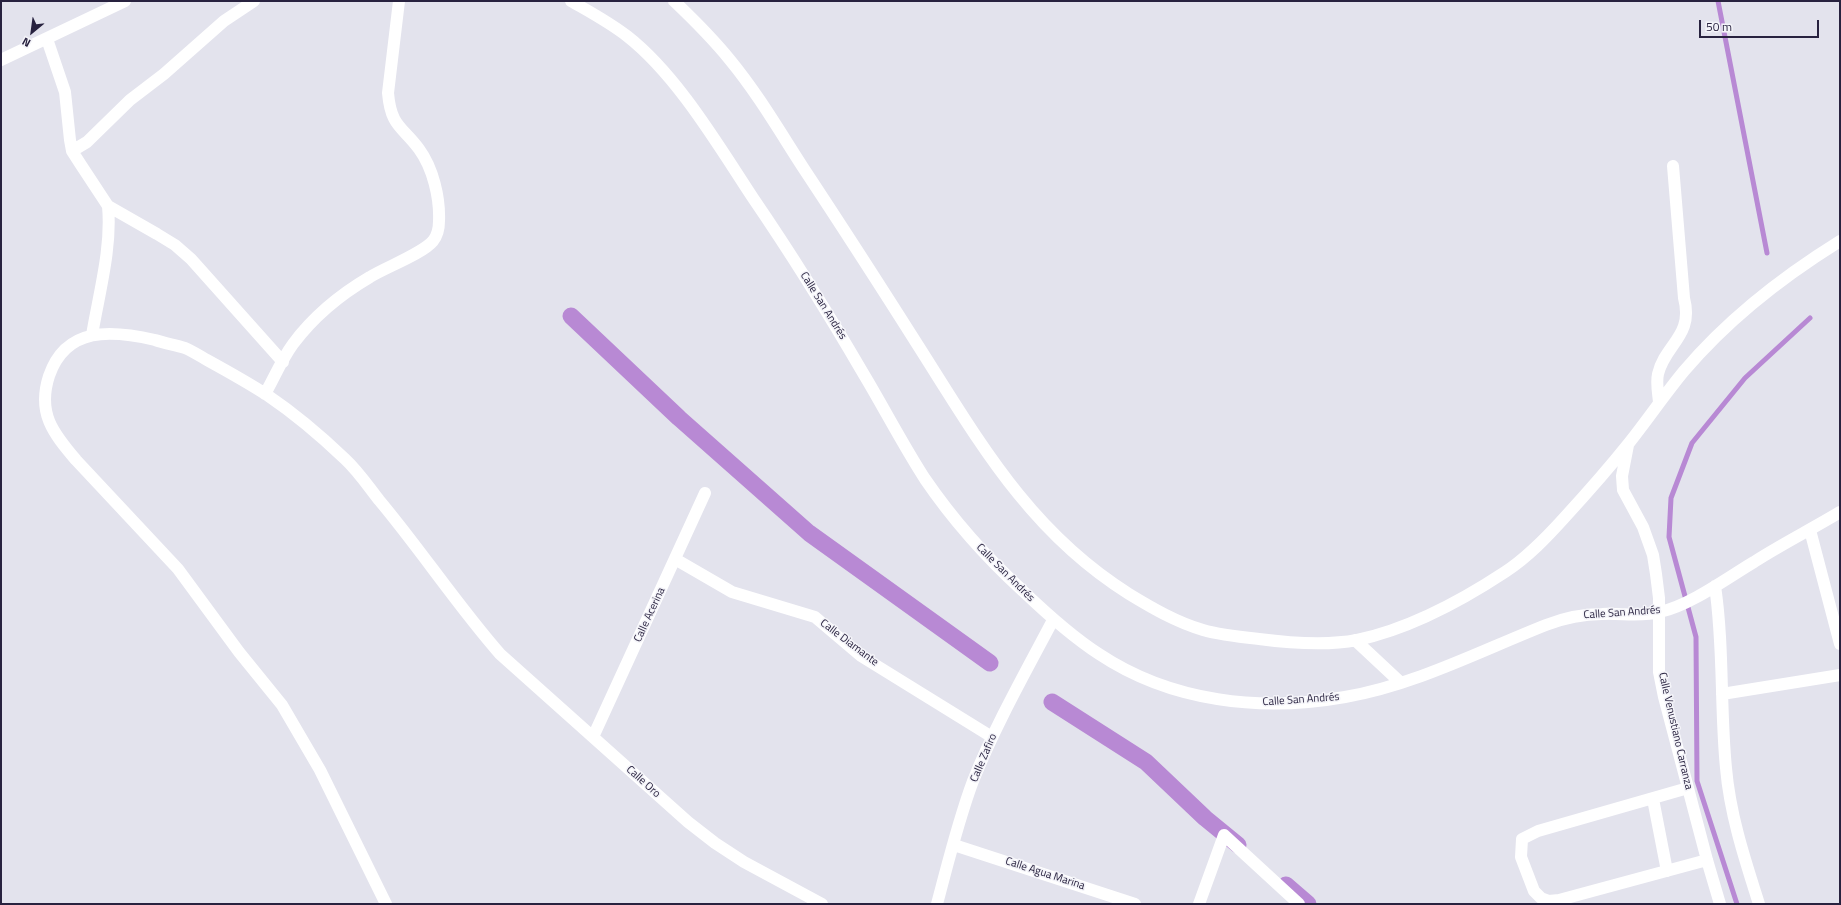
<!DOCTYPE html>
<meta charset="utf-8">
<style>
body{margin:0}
#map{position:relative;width:1841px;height:905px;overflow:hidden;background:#e3e3ed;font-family:"Titillium Web",sans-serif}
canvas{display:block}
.frame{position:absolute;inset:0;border:2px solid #28223f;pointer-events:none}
.north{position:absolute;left:12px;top:12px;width:40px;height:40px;-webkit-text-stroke:3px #f4f4f9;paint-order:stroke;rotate:209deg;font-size:11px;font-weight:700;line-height:16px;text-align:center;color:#28223f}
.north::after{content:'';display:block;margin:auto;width:14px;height:18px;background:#28223f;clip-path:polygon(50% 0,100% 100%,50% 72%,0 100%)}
.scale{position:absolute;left:1699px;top:20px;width:120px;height:18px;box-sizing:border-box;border:2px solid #28223f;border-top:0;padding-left:5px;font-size:12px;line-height:14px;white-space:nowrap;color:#28223f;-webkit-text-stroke:3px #f4f4f9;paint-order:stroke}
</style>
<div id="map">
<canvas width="1841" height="905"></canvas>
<div class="frame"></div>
<div class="north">N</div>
<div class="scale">50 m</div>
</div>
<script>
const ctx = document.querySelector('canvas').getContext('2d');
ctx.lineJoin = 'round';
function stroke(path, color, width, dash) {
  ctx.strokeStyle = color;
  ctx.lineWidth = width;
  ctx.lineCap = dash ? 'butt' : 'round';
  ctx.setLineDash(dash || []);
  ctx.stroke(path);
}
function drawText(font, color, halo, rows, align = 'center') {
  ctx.font = font + ' "Titillium Web",sans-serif';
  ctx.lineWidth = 3;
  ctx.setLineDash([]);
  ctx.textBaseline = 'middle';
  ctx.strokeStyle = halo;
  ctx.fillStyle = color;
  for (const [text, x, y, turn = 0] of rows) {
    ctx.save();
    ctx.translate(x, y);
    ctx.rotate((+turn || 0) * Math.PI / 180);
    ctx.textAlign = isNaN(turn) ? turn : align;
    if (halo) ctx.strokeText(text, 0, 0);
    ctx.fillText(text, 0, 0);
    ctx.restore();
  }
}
const stream = new Path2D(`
 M 1718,1 L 1767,253
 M 1737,904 L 1697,781 L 1696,637 L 1669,537 L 1671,498 L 1692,443 L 1745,378 L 1810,318`);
const canal = new Path2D(`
 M 571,316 L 679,418 L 809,533 L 990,663
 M 1052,702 L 1146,762 L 1205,818 L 1238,845
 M 1286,885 L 1308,904`);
const minor = new Path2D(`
 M 571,1 C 590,12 609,22 627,36 C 677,75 718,145 753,198 C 792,255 828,313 863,373 C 884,408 903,445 925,479 C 953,520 987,558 1023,591 C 1047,614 1071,636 1099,654 C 1171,702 1261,712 1345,697 C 1415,685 1480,651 1546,625 C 1564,618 1583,614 1602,614 C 1621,613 1642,617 1660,612 C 1691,605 1727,578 1754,562 C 1782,544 1812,529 1840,512
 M 674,1 C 694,20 713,39 730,60 C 758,94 780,132 804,169 C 843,228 881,287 919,347 C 980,443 1030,532 1129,594 C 1152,608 1176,622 1203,630 C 1220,635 1240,637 1259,639 C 1290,643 1326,646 1357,640 C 1409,629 1461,601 1505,572 C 1528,557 1547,537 1565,517 C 1587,493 1609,468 1629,443 C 1648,419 1665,394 1684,371 C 1728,319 1782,277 1840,241
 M 47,39 L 65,92 L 70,140 L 72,151 L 81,165 L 108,206 L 157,234 L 175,245 L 191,259 L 283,362
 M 1,60 L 125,1
 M 72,151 L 87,142 L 130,100 L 164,74 L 224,21 L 254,1
 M 92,335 C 99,293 112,248 108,206
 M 265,394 C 274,378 282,359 293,344 C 313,317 341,294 370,277 C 386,267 422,254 433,241 C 437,236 439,228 439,221 C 440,198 433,168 419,149 C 402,126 391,127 388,93 L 399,1
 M 1659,402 C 1658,392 1656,383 1658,374 C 1665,344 1694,336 1684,298 L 1673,166
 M 1628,445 L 1622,476 L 1623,490 L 1643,527 L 1653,555 L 1656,574 L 1659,598 L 1659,672 L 1664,697 L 1707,860 L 1720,904
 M 1810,530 L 1840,644
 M 675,559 L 732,592 L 815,617 L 861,656 L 992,737
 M 1715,586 C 1724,646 1720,708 1726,768 C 1730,815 1745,860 1759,904
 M 1355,640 L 1401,683
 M 1722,694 L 1840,675
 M 593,737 L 705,493
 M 1688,788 L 1538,831 L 1522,839 L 1521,857 L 1534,891 L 1541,898 L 1549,901 L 1559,900 L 1707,860
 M 1653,799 L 1667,871
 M 954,845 L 1135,904
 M 386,904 L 320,770 L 282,705 L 239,652 L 178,569 L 76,460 C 53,433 37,413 49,376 C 66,326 112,330 155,340 C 164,343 175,345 185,348 C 192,351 200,356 207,360 C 227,371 247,382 267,395 C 295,414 321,436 345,459 C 358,471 368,486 379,500 C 421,550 457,605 500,654 L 688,822 L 715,843 L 744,862 L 822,904
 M 937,904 C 948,863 958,821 973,781 C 995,726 1025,673 1053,620
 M 1199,904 L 1224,835 L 1299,904`);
const streetNames = [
 ["Calle San Andrés",823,306,58],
 ["Calle San Andrés",1005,573,45],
 ["Calle San Andrés",1622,613,-4],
 ["Calle Acerina",650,615,-65],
 ["Calle Diamante",849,643,37],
 ["Calle San Andrés",1301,700,-4],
 ["Calle Venustiano Carranza",1675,731,77],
 ["Calle Zafiro",984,758,-67],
 ["Calle Oro",643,782,42],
 ["Calle Agua Marina",1045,874,18]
];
stroke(stream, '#b889d4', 5);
stroke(canal, '#b889d4', 17);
stroke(minor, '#fff', 12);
drawText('11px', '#28223f', '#f4f4f9', streetNames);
</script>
